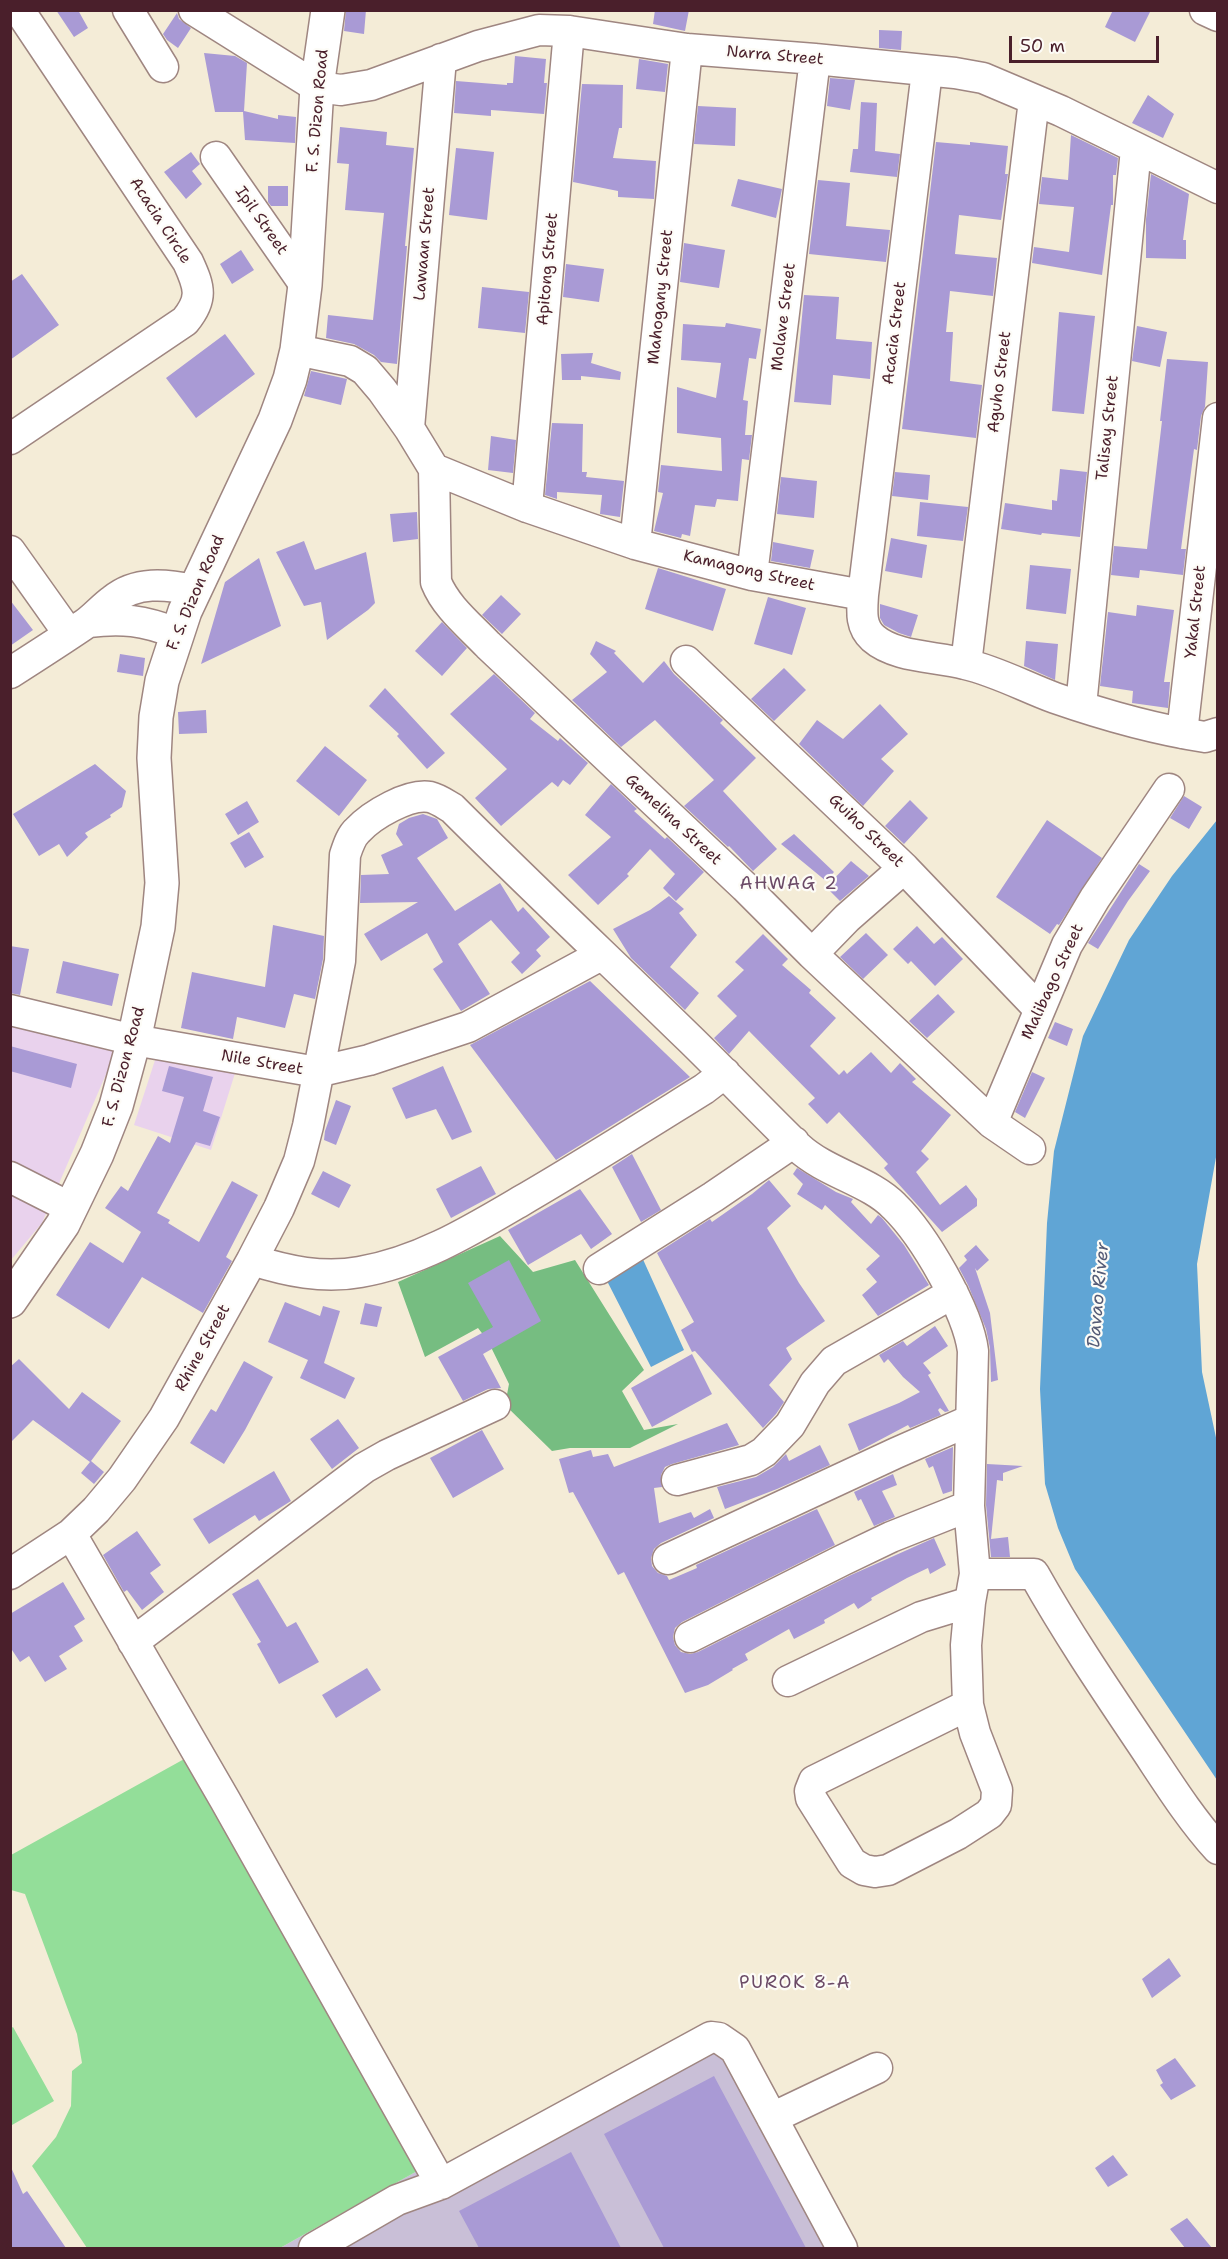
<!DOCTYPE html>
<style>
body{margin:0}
#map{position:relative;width:1228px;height:2259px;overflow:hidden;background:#f4ecd7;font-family:"Shantell Sans",sans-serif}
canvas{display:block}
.frame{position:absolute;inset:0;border:12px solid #4a1f2b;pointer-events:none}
.scale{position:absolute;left:1009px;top:36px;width:150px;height:27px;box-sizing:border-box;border:3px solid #4a1f2b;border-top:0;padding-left:8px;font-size:18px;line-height:21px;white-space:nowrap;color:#4a1f2b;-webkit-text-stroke:4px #fdfcf7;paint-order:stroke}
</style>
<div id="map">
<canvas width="1228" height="2259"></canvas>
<div class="frame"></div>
<div class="scale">50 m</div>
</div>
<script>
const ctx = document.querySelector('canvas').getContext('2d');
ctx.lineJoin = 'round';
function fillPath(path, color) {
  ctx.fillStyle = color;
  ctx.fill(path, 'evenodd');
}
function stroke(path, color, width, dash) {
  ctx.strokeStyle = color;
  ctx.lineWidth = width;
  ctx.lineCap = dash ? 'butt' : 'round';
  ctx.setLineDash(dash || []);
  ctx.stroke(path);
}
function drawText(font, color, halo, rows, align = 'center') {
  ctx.font = font + ' "Shantell Sans",sans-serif';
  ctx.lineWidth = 4.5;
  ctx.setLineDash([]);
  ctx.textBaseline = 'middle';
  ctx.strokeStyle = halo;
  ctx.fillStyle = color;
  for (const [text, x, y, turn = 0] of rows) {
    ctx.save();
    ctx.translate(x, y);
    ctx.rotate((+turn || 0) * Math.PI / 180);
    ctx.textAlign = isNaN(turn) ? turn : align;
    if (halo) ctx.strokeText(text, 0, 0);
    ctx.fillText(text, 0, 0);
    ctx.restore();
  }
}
const built = new Path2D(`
 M 11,1019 L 119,1044 L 42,1223 L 11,1260 Z
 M 157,1054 L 236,1070 L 211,1150 L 134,1125 Z`);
const industrial = new Path2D(`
 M 703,2049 L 722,2051 L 828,2248 L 280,2248 L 419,2170 L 435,2198 Z`);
const green = new Path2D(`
 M 186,1758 L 419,2170 L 280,2248 L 87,2248 L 32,2166 L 56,2137 L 71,2106 L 72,2071 L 82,2063 L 77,2034 L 25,1894 L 11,1890 L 11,1855 Z
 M 13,2027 L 54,2101 L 12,2125 L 10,2029 Z`);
const forest = new Path2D(`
 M 500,1236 L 533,1272 L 575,1260 L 644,1370 L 622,1391 L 644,1430 L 678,1424 L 630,1448 L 570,1448 L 552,1451 L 505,1405 L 509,1384 L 488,1341 L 478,1328 L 425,1357 L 398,1282 Z`);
const water = new Path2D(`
 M 1217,820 L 1218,1146 L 1197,1264 L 1202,1372 L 1218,1447 L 1217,1780 L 1075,1569 L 1058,1528 L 1045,1484 L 1040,1389 L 1047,1223 L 1054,1151 L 1083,1036 L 1129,940 L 1172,876 Z
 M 641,1255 L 684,1350 L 651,1367 L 606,1279 Z`);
const building = new Path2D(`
 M 56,10 L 78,10 L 88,28 L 74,37 Z
 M 346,10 L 366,10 L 364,34 L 344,31 Z
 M 655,10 L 689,10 L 685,31 L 653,24 Z
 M 1113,10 L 1151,10 L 1135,42 L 1105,27 Z
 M 177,13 L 179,19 L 191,28 L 178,48 L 167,40 L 163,34 Z
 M 879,30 L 902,31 L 901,50 L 879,48 Z
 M 204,53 L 235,56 L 247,63 L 244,111 L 278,119 L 278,115 L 296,117 L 295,143 L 245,140 L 243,112 L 215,112 Z
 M 515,56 L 546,59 L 544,83 L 547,83 L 544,114 L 491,110 L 491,116 L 454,113 L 456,81 L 507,85 L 507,83 L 513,83 Z
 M 639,59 L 668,64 L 665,92 L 636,89 Z
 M 830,78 L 855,80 L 850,110 L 827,106 Z
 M 582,84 L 623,85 L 622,128 L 619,128 L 613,158 L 656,161 L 654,199 L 618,197 L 618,191 L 573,182 Z
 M 1148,95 L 1174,114 L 1163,138 L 1132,123 Z
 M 861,102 L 877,103 L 875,151 L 900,154 L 897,177 L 850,172 L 853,149 L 858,149 Z
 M 698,106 L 736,108 L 735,146 L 694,144 Z
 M 340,127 L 387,132 L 386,145 L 414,148 L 405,246 L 407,246 L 397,364 L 381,362 L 374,355 L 354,344 L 326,338 L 328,315 L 373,320 L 384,213 L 345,210 L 349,164 L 337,163 Z
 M 1071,135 L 1118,158 L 1116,175 L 1113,175 L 1113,205 L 1111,205 L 1102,275 L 1032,263 L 1034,247 L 1069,252 L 1074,207 L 1039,204 L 1042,177 L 1068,180 Z
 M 936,142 L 970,145 L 970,142 L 1008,146 L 1005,174 L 1008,174 L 1001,220 L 959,215 L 955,254 L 997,258 L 993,296 L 950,291 L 946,332 L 953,332 L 950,381 L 982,385 L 976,438 L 902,429 Z
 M 456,148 L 494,152 L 487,220 L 449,215 Z
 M 191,152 L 200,164 L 192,171 L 202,184 L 186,199 L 164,172 Z
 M 1151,174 L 1189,194 L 1183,240 L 1186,240 L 1186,259 L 1146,258 L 1146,219 Z
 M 738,179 L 782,189 L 776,218 L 731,206 Z
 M 818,180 L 850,183 L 846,226 L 890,230 L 886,262 L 809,254 Z
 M 268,186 L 288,186 L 288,206 L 271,206 L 268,202 Z
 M 684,243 L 725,250 L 719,288 L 680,282 Z
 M 241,250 L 254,270 L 232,284 L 220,264 Z
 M 566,264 L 604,269 L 599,302 L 563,297 Z
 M 22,274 L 59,325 L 10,360 L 10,282 Z
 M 482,287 L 529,292 L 525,333 L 478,328 Z
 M 804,295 L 839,297 L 836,339 L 872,342 L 870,379 L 833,375 L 831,405 L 794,402 Z
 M 1059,312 L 1095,316 L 1084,414 L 1052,411 Z
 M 726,323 L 761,329 L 756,359 L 749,358 L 743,400 L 748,401 L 745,435 L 752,435 L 749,460 L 742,459 L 738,501 L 717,499 L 715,507 L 695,505 L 690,536 L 682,534 L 681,538 L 654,531 L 663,493 L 658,492 L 661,465 L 722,471 L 721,438 L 677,433 L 677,387 L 716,398 L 721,363 L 681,360 L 683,324 L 725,327 Z
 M 1137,326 L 1167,332 L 1160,367 L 1132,361 Z
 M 225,334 L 255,374 L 196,418 L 166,378 Z
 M 593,353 L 591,363 L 621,372 L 620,380 L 581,376 L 581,380 L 562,380 L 561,354 Z
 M 1167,359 L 1208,362 L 1205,407 L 1201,416 L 1197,450 L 1194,449 L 1181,549 L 1186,549 L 1183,575 L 1140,570 L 1139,578 L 1111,575 L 1114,546 L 1147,549 L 1162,421 L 1160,421 Z
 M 311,371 L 347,379 L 341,405 L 304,396 Z
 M 552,423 L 583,424 L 582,472 L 587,472 L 586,477 L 624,481 L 620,517 L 600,514 L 602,495 L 557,492 L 557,499 L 545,495 Z
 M 491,436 L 516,440 L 513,473 L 488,470 Z
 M 1060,469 L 1087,472 L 1080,537 L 1042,533 L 1041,535 L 1001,529 L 1005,503 L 1052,510 L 1052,500 L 1057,501 Z
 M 895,472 L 930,475 L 928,500 L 892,496 Z
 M 781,477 L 817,481 L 814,518 L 777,514 Z
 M 920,502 L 968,507 L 963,541 L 917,536 Z
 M 417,512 L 418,539 L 393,542 L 390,514 Z
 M 891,538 L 927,545 L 922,578 L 885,571 Z
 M 304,541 L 315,570 L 366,552 L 375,603 L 368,610 L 327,640 L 321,602 L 304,606 L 276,552 Z
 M 773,542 L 814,550 L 810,568 L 771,561 Z
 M 259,558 L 281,626 L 201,664 L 225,582 Z
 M 1030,565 L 1071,569 L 1066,614 L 1026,609 Z
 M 658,568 L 726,589 L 713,631 L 645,609 Z
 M 501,595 L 521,614 L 502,634 L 482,615 Z
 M 768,597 L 806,608 L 792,655 L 754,644 Z
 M 10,600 L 33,630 L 10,646 Z
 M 880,604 L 918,615 L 911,637 L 899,633 L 884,625 L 880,618 Z
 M 1137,605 L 1174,610 L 1164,682 L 1170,682 L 1168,708 L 1132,703 L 1133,691 L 1100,686 L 1108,612 L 1136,616 Z
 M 442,622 L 467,648 L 442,676 L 415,651 Z
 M 596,641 L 616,651 L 614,653 L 643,683 L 664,661 L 674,674 L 723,720 L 720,723 L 756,758 L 723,791 L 777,849 L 753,871 L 729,846 L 728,847 L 684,806 L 714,780 L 655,720 L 621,747 L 572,700 L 607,672 L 590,654 Z
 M 1026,641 L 1058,644 L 1055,680 L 1024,666 Z
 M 120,654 L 145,658 L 143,676 L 117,672 Z
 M 784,668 L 806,690 L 774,721 L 751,699 Z
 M 494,674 L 535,713 L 530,719 L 558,741 L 560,738 L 588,763 L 570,785 L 563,780 L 558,787 L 552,782 L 501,826 L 475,798 L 507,769 L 450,714 Z
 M 385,688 L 445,753 L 427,769 L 397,736 L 399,734 L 369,706 Z
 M 880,704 L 908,734 L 881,759 L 894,771 L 863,806 L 799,744 L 817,720 L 843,739 Z
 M 206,710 L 207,733 L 179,734 L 178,712 Z
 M 325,746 L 367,780 L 339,816 L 296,781 Z
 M 95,764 L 126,791 L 122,807 L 110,815 L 111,817 L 85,833 L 88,837 L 67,857 L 59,844 L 39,856 L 13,814 Z
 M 611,784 L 637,809 L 634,811 L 665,839 L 667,837 L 704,872 L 676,901 L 663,888 L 675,874 L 650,849 L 627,874 L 629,876 L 598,905 L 568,875 L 611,837 L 585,815 Z
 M 1184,796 L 1202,807 L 1189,829 L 1170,818 Z
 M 910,800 L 928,818 L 904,844 L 885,826 Z
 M 247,801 L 259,822 L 238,835 L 225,814 Z
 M 423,814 L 437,819 L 448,838 L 417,858 L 455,911 L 500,883 L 518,912 L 523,907 L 550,937 L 536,950 L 541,956 L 522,974 L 511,962 L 520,953 L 491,920 L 458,944 L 490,994 L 461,1011 L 433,969 L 443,962 L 427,933 L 381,961 L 364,934 L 418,902 L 360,903 L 361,875 L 389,874 L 381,855 L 403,845 L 396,834 L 399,824 L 409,818 Z
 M 1047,820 L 1102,858 L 1059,925 L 1057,924 L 1050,934 L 996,897 Z
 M 249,832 L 264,857 L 245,868 L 230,843 Z
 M 794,834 L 834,872 L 826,881 L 781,844 Z
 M 851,861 L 869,876 L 840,901 L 827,888 L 830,885 L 829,884 Z
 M 1139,864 L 1150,871 L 1128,901 L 1098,949 L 1088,943 Z
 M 669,896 L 684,909 L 679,913 L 697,935 L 670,967 L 699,993 L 685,1010 L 631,958 L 613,929 L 650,910 Z
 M 273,925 L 324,936 L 323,959 L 315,999 L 294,994 L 285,1028 L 237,1017 L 233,1039 L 181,1028 L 192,972 L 265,987 Z
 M 917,926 L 934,944 L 942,937 L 963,959 L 935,986 L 911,961 L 908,964 L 893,949 Z
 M 866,933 L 888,955 L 863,979 L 840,957 Z
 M 763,934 L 788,959 L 782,965 L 811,990 L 809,993 L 836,1018 L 810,1046 L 839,1075 L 844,1070 L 847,1074 L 871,1052 L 891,1073 L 900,1063 L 916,1079 L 912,1082 L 951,1115 L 921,1151 L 929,1159 L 916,1172 L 940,1205 L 966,1185 L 977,1199 L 977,1206 L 942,1232 L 884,1168 L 888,1164 L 839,1112 L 827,1124 L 808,1104 L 815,1098 L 749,1031 L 729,1054 L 714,1038 L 737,1016 L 717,996 L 744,970 L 735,962 Z
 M 10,946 L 29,949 L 20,995 L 10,993 Z
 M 63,961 L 119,974 L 112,1006 L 56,993 Z
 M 590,981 L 690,1077 L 556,1160 L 470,1045 Z
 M 938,994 L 955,1012 L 927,1038 L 909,1021 Z
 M 1055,1022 L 1073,1029 L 1067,1046 L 1048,1038 Z
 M 10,1046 L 77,1064 L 71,1088 L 10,1071 Z
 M 169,1066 L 213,1077 L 203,1111 L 220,1117 L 210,1146 L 196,1142 L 157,1213 L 170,1220 L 168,1223 L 199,1242 L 232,1181 L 258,1195 L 226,1257 L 232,1261 L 203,1313 L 142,1277 L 109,1329 L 56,1295 L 90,1242 L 123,1263 L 141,1232 L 105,1208 L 121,1186 L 128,1191 L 158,1136 L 170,1143 L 184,1097 L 162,1091 Z
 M 443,1066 L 472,1132 L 452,1140 L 436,1109 L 406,1119 L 392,1088 Z
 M 1032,1072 L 1045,1078 L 1025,1118 L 1015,1112 Z
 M 336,1100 L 351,1106 L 336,1145 L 324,1140 L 325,1131 Z
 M 632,1154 L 661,1210 L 641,1222 L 612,1167 Z
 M 481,1166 L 496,1194 L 451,1218 L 436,1189 Z
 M 797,1168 L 836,1192 L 853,1199 L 851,1202 L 871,1224 L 878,1215 L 882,1218 L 904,1245 L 929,1285 L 878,1316 L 862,1295 L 877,1282 L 866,1269 L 880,1256 L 825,1205 L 822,1210 L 797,1194 L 803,1184 L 793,1174 Z
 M 323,1171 L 351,1185 L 339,1208 L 311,1194 Z
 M 769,1180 L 791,1206 L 767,1228 L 799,1283 L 825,1321 L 786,1348 L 792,1359 L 769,1385 L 784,1402 L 776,1414 L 763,1428 L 695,1351 L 692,1352 L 681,1330 L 694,1322 L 657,1253 L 710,1219 L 712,1222 L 752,1194 Z
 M 580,1189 L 612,1234 L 591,1249 L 581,1234 L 528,1265 L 508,1230 Z
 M 976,1245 L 989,1260 L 977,1271 L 975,1268 L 990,1313 L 998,1380 L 991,1382 L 990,1348 L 986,1329 L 968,1285 L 959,1268 L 967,1260 L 964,1256 Z
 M 509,1260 L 541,1321 L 483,1354 L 501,1388 L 488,1389 L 463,1401 L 438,1357 L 493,1327 L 468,1283 Z
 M 285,1302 L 320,1316 L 323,1306 L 340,1311 L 324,1363 L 355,1378 L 345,1399 L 300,1378 L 308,1360 L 268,1342 Z
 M 365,1303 L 382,1307 L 377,1327 L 360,1324 Z
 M 935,1326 L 948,1346 L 923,1363 L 931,1373 L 928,1375 L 949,1411 L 945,1412 L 940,1408 L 938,1410 L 941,1415 L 910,1428 L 908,1425 L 859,1451 L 848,1424 L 899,1403 L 920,1392 L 903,1377 L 888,1359 L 884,1363 L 879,1355 L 903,1341 L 907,1346 Z
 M 692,1354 L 712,1394 L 652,1427 L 631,1388 Z
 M 19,1359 L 69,1409 L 82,1392 L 121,1421 L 91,1461 L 104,1472 L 94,1484 L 81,1473 L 90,1462 L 33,1420 L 10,1443 L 10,1367 Z
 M 244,1361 L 273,1377 L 245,1430 L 224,1464 L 190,1443 L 211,1409 L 216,1412 Z
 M 338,1419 L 359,1448 L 332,1469 L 310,1439 Z
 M 727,1423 L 739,1445 L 672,1464 L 665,1467 L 661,1475 L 662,1487 L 654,1488 L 659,1523 L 691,1512 L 694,1518 L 710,1509 L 714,1518 L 661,1543 L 654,1549 L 651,1558 L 652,1566 L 658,1573 L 667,1576 L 669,1580 L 697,1568 L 696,1565 L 817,1509 L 835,1545 L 682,1622 L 675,1628 L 673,1637 L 675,1645 L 681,1652 L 690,1654 L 698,1652 L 851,1575 L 934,1538 L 946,1565 L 930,1574 L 928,1568 L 907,1578 L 871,1598 L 872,1600 L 858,1609 L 854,1603 L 824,1620 L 825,1623 L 794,1639 L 789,1629 L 745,1654 L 748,1660 L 732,1669 L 733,1670 L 708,1685 L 685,1693 L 624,1572 L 618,1575 L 573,1492 L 569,1493 L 559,1459 L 591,1450 L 593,1457 L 608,1454 L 614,1467 Z
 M 482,1430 L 504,1469 L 453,1498 L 430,1458 Z
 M 820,1445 L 830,1465 L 777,1489 L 725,1509 L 717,1487 L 756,1477 L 773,1467 L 786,1454 L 789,1461 Z
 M 953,1447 L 952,1491 L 943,1494 L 933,1466 L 929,1468 L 925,1459 Z
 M 987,1464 L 1023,1466 L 1003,1473 L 1003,1481 L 997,1480 L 991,1539 L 1008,1537 L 1010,1557 L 991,1557 L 986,1505 Z
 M 274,1471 L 291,1501 L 259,1521 L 255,1515 L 209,1544 L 193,1519 Z
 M 893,1474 L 897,1485 L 882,1491 L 895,1517 L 874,1526 L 861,1499 L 858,1501 L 854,1492 Z
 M 137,1531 L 161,1565 L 150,1573 L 164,1592 L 142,1610 L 127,1590 L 124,1592 L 103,1555 Z
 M 258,1579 L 287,1627 L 296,1622 L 319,1662 L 279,1684 L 257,1644 L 261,1642 L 232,1594 Z
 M 63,1582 L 85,1619 L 74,1626 L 83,1641 L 59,1656 L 67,1669 L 45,1682 L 29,1656 L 20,1662 L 10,1647 L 10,1614 Z
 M 367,1668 L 381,1690 L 336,1718 L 322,1695 Z
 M 1169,1958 L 1181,1976 L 1152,1998 L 1142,1979 Z
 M 1175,2058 L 1196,2086 L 1171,2100 L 1160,2085 L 1163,2083 L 1156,2070 Z
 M 714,2076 L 806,2248 L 664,2248 L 604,2134 Z
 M 571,2152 L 621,2248 L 479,2248 L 459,2211 Z
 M 1113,2155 L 1128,2175 L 1108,2187 L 1095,2168 Z
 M 10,2165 L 23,2194 L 27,2191 L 66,2248 L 10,2248 Z
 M 1187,2218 L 1212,2248 L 1185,2248 L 1170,2229 Z`);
const minor = new Path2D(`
 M 128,10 L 163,67
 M 194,10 L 317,87 L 341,90 L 371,85 L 478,46 L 539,30 L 569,31 L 687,49 L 815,59 L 955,73 L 983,78 L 1061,111 L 1218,188
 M 1205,10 L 1218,16
 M 927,71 L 863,595 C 862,611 860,626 873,638 C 896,658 936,656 965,664 C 996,671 1025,687 1055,698 C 1104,715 1153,729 1205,737 L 1218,733
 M 216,157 L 305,285
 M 297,350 L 350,361 L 365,370 L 382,390 L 409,428 L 434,469 L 527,507 L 635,544 L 752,575 L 863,595
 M 409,428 L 441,59
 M 10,439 L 185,321 C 203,299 200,288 188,262 L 19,10
 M 434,469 L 436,582 C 446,607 469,625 488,645 L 745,887 L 812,954 L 992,1123 L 1030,1149
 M 527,507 L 569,31
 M 635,544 L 687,49
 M 10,551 L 69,634
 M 752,575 L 815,59
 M 88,622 C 122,618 143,620 176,633
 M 686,661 L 904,868 L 1039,1009
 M 966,664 L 1034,100
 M 10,673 C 35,657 60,641 85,624 C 95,617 103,607 113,600 C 136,581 166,584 193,590
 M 1081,706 L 1136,149
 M 1182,733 L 1218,418
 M 812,954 L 847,918 L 904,868
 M 10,1010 L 134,1040 L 317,1072 L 369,1060 L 468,1027 L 601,955
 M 992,1123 L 1067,945 L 1095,898 L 1169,789
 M 10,1177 L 71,1208
 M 252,1260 C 287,1271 323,1279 360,1272 C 419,1262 470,1231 521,1201 C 583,1165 643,1127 704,1089 L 725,1073
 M 599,1269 L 713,1197 L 794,1142
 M 677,1480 L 751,1460 L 764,1452 L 790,1425 L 815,1383 L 834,1361 L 953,1293
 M 71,1534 L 225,1800 L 441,2184
 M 668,1559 L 896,1453 L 971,1420
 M 10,1574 L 71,1534 L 96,1510 L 122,1479 L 164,1418 L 252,1260 L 279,1208 L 299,1161 L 308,1126 L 340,961 L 345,855 C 348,846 351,836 358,830 C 372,815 409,793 430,797 C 438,799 445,804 452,808 C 530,886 610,961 689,1038 C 726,1074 761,1111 798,1147 C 826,1173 870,1181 894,1206 C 924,1235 968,1311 973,1351 L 969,1506 L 975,1574 L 970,1602 L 966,1645 L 968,1705 L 975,1733 L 997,1790 L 996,1805 L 989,1814 L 958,1834 L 888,1870 L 875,1872 L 864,1870 L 852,1863 L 811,1798 L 810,1791 L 814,1781 L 968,1705
 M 975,1574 L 1034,1574 C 1066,1631 1103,1686 1140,1741 C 1165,1778 1188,1816 1218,1849
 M 690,1637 L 843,1560 L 891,1537 L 969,1506
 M 133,1642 L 364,1468 L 387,1455 L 495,1405
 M 788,1681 L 921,1617 L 970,1602
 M 772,2118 L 877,2068
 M 314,2248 L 397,2200 L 441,2184 L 711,2037 L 719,2038 L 735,2049 L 842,2248`);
const major = new Path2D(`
 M 10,1301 L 63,1224 L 97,1154 L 116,1106 L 134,1040 L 158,927 L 162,883 L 154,758 L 156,717 L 162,681 L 185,611 L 275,420 L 290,379 L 297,350 L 305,285 L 317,87 L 328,10`);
const streetNames = [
 ["Narra Street",775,56,5],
 ["F. S. Dizon Road",318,111,-85],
 ["Acacia Circle",160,221,57],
 ["Ipil Street",261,221,55],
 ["Lawaan Street",425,244,-85],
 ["Apitong Street",548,269,-85],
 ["Mahogany Street",661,297,-84],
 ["Molave Street",784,317,-83],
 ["Acacia Street",895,333,-83],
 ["Aguho Street",1000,382,-83],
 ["Talisay Street",1108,428,-84],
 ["Kamagong Street",749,571,13],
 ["F. S. Dizon Road",196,593,-67],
 ["Yakal Street",1196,612,-84],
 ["Gemelina Street",673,820,43],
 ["Guiho Street",866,831,44],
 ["Malibago Street",1053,982,-65],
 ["Nile Street",262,1063,10],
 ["F. S. Dizon Road",124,1067,-75],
 ["Rhine Street",203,1348,-61]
];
const neighbourhoodNames = [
 ["AHWAG 2",789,884],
 ["PUROK 8-A",795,1983]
];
const waterNames = [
 ["Davao River",1099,1295,-85]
];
fillPath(built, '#e9d2ed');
fillPath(industrial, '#c9bfd7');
fillPath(green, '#93de99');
fillPath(forest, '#76bd81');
fillPath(water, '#60a5d5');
fillPath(building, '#a99ad5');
stroke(minor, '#9f8681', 33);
stroke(major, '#9f8681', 36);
stroke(minor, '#fff', 30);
stroke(major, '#fff', 33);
drawText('16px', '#4a1f2b', '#fdfcf7', streetNames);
ctx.letterSpacing = '1.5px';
drawText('18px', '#6b4a66', '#fdfcf7', neighbourhoodNames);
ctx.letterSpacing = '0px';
drawText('italic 18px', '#545b77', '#fdfcf7', waterNames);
</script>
